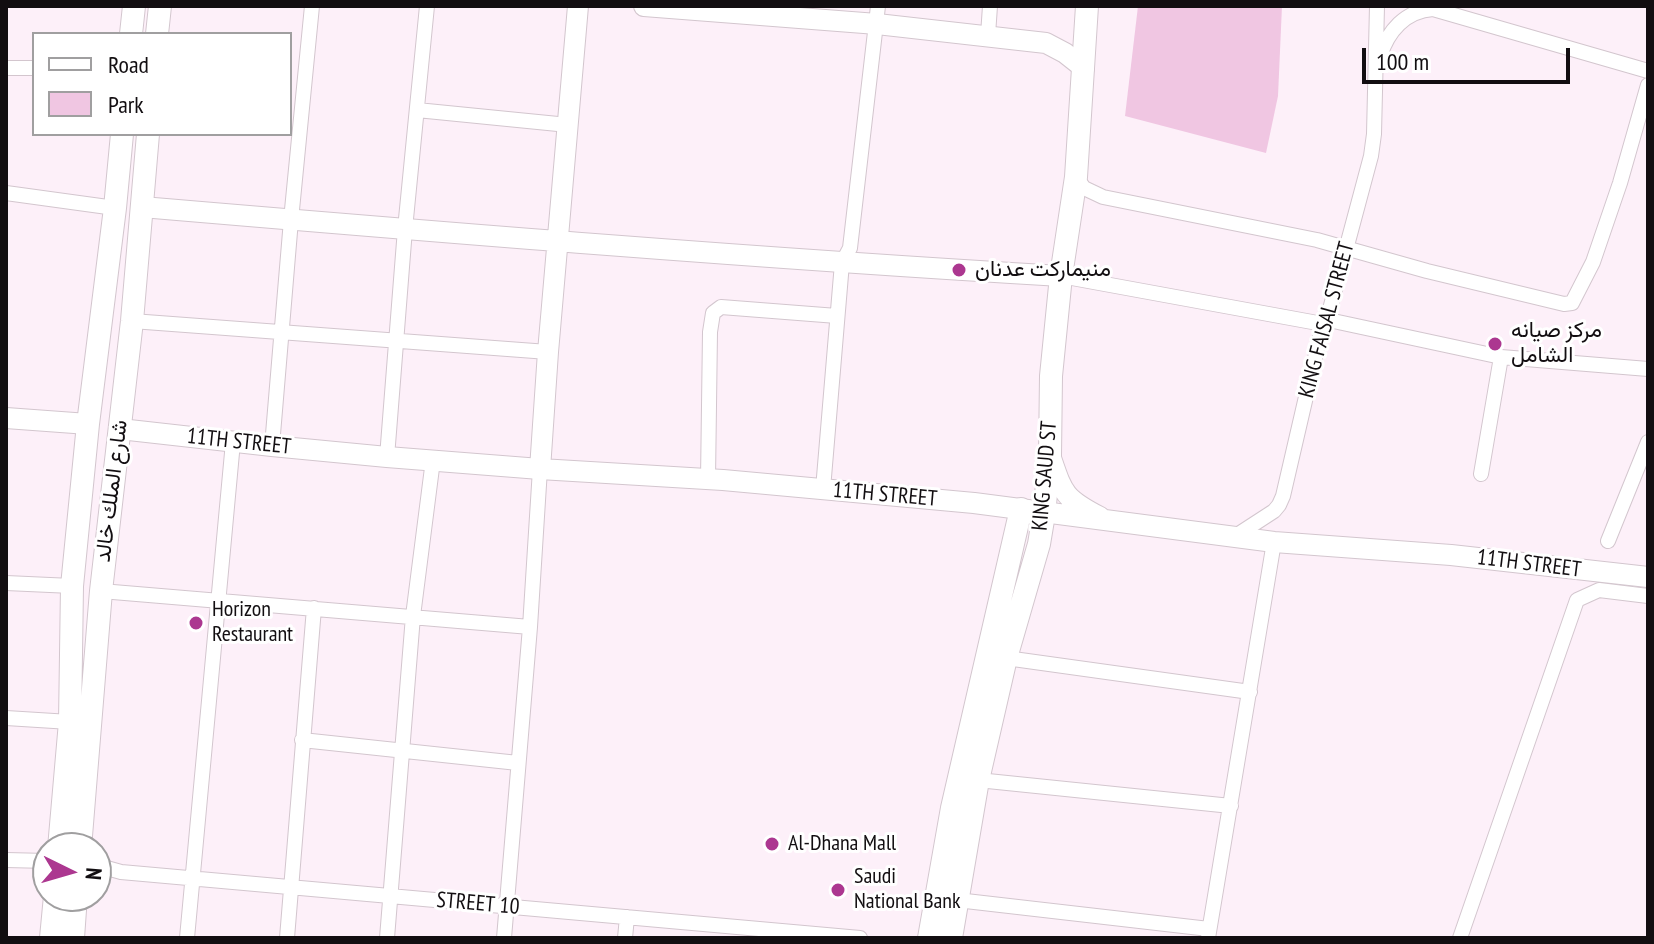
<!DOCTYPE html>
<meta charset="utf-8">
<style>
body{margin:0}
#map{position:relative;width:1654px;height:944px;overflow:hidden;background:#fdf0f9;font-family:"PT Sans Narrow",sans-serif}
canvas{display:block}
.frame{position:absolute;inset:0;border:8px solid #120e11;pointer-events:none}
.legend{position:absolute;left:32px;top:32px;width:260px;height:104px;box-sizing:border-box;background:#fff;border:2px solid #a09fa0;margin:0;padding:10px 14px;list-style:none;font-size:24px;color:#120e11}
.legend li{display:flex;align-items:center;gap:16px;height:40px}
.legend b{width:40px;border:2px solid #a09fa0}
.north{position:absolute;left:32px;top:832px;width:80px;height:80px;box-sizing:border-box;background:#fff;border:2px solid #a09fa0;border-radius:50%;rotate:95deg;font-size:22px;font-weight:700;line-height:32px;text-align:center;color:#120e11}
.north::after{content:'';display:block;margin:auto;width:28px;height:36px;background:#ac3790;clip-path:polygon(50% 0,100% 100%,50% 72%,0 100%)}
.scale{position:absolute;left:1362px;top:48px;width:208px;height:36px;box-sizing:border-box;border:4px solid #120e11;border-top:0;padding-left:10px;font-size:24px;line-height:28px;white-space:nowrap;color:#120e11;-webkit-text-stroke:6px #fff;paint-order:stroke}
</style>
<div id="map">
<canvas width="1654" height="944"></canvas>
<div class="frame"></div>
<ul class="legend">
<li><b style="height:10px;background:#fff"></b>Road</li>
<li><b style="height:22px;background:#f0c6e2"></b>Park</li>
</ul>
<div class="north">N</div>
<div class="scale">100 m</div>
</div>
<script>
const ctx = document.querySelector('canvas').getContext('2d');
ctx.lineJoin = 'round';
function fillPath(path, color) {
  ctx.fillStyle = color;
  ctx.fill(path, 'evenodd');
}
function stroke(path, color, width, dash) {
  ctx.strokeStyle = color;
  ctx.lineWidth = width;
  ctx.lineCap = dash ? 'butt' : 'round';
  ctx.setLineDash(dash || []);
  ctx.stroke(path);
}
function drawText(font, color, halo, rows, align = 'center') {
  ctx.font = font + ' "PT Sans Narrow",Vazirmatn,sans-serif';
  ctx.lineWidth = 6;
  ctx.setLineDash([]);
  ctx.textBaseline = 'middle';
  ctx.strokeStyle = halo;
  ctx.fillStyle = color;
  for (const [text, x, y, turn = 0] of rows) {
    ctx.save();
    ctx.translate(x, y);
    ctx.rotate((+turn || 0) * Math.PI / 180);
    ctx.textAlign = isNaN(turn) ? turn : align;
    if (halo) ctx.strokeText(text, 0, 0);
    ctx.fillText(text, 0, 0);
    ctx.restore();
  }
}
const green = new Path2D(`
 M 1138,6 L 1282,6 L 1278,96 L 1266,153 L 1125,116 Z`);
const street = new Path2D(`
 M 988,35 L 990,6
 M 1380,56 C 1388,31 1405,11 1433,9 L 1648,71
 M 6,68 L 34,68
 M 417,110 L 568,125
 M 1076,177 L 1084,188 L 1103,197 L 1317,240 L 1427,271 L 1564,304 L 1572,303 L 1593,262 L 1620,183 L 1648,85
 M 6,193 L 115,208
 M 1061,276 L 1323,324
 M 1324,319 L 1501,357
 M 132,321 L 548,352
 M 272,446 L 291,220 L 312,6
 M 387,457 L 405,229 L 427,6
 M 1481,474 L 1501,357 L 1648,369
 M 708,479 L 710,332 L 713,313 L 721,307 L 837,316
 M 823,489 L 842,263 L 850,248 L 878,6
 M 1234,537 L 1274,511 L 1279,505 L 1283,496 L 1324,319 L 1330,309 L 1371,156 L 1374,134 L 1377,6
 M 1608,541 L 1648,442
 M 6,583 L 72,586
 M 101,591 L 530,627
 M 1006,658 L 1250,692
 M 6,718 L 70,722
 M 302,740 L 518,763
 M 978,780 L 1231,806
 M 6,860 L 48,861
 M 96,865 L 121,872 L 860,938
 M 957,900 L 1209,929
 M 187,938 L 233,442
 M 287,938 L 314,608
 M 387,938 L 413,616 L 433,460
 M 504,938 L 530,627 L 540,469
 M 625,938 L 627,917
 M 1208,938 L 1274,542
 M 1460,938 L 1577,600 L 1599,590 L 1648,596`);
const secondary = new Path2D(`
 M 644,6 L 877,24 L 1046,43 L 1065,53 L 1084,68
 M 142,207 C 448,233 754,258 1061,276
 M 6,418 L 88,424
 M 120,429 L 272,446 L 387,457 L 540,469 L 723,480 L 974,503 L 1274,542 L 1451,555 L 1648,577
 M 1050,455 C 1063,493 1063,498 1100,517
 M 540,469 L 548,352 L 578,6`);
const primary = new Path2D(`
 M 131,34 L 134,6
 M 157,34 L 160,6
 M 59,848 L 70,722 L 72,586 L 88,424 L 115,208 L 122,134
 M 80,848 L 101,591 L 132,321 L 148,134
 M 51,938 L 55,896
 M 73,938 L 76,896
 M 929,938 L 952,808 L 1021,509
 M 951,938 L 978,780 L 1006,658 L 1039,544 L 1044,514 L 1050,455 L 1051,376 L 1061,276 L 1076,177 L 1087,6`);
const markers = [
 [959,270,8,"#ac3790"],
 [1495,344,8,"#ac3790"],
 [196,623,8,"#ac3790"],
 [772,844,8,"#ac3790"],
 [838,890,8,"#ac3790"]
];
const poiNames = [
 ["منيماركت عدنان",975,270],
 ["مركز صيانه",1511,331],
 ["الشامل",1511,356],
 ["Horizon",212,610],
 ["Restaurant",212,635],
 ["Al-Dhana Mall",788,844],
 ["Saudi",854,877],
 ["National Bank",854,902]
];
const streetNames = [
 ["KING FAISAL STREET",1327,320,-75],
 ["11TH STREET",239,442,6],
 ["KING SAUD ST",1045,476,-85],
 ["شارع الملك خالد",112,491,-83],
 ["11TH STREET",885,495,5],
 ["11TH STREET",1529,564,7],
 ["STREET 10",478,904,5]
];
fillPath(green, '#f0c6e2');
stroke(street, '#d3c6ce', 16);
stroke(secondary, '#d3c6ce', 22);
stroke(primary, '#d3c6ce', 24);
stroke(street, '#fff', 14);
stroke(secondary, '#fff', 20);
stroke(primary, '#fff', 22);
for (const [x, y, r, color] of markers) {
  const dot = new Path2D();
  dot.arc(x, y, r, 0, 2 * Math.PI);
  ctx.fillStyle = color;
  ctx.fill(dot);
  stroke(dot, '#fff', 3);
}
drawText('22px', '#120e11', '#fff', poiNames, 'left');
drawText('22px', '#120e11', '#fff', streetNames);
</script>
